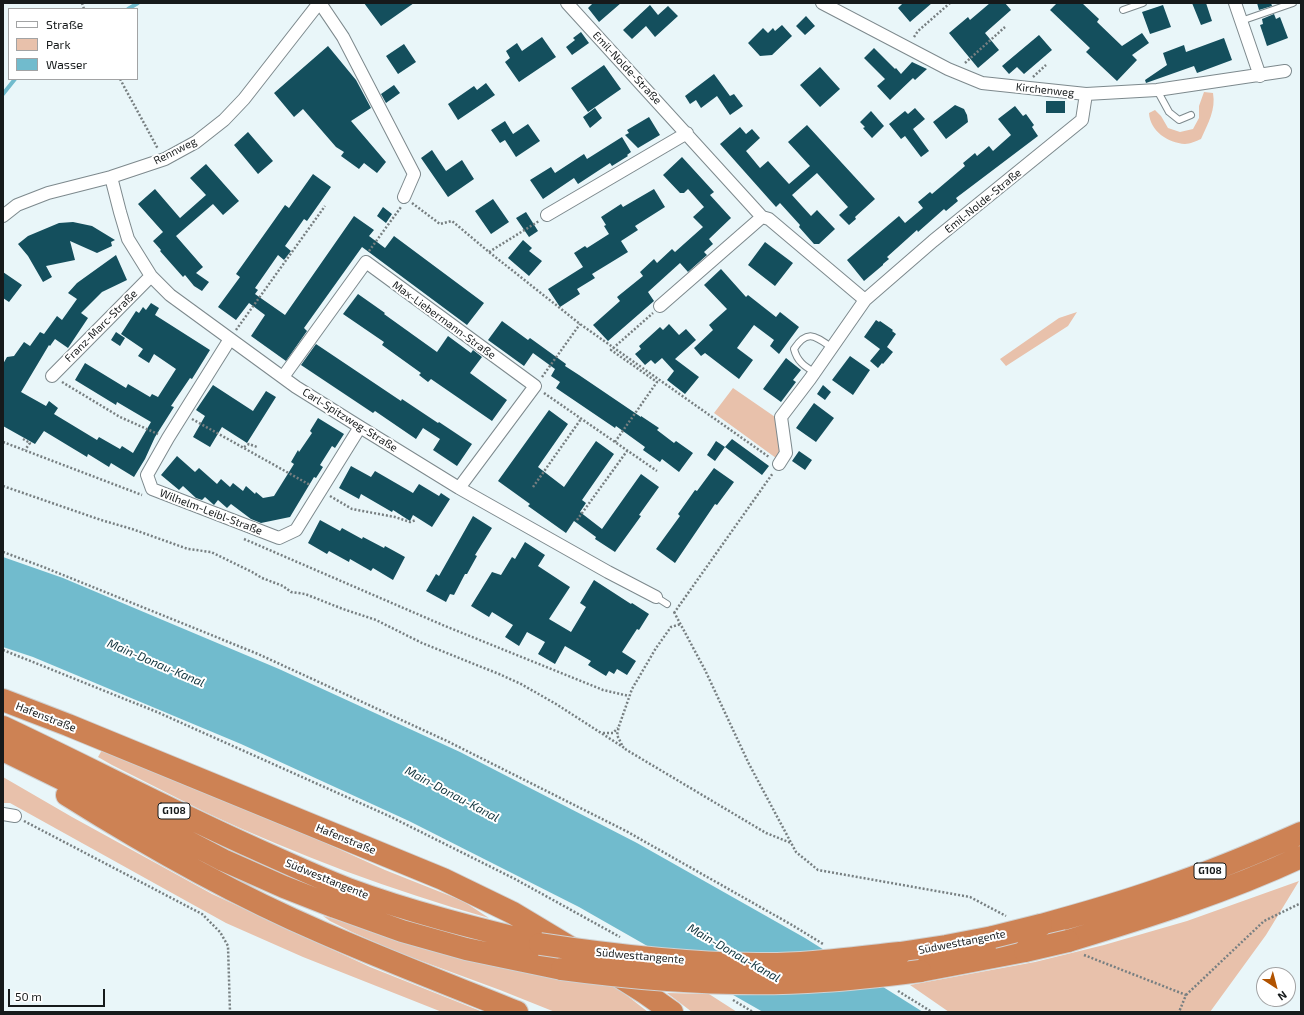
<!DOCTYPE html>
<meta charset="utf-8">
<style>
body{margin:0}
#map{position:relative;width:1304px;height:1015px;overflow:hidden;background:#e9f6f9;font-family:"Exo 2",sans-serif}
canvas{display:block}
.frame{position:absolute;inset:0;border:4px solid #161a1b;pointer-events:none}
.legend{position:absolute;left:8px;top:8px;width:130px;height:72px;box-sizing:border-box;background:#fff;border:1px solid #a2a3a4;margin:0;padding:5px 7px;list-style:none;font-size:12px;color:#161a1b}
.legend li{display:flex;align-items:center;gap:8px;height:20px}
.legend b{width:20px;border:1px solid #a2a3a4}
.north{position:absolute;left:1256px;top:967px;width:40px;height:40px;box-sizing:border-box;background:#fff;border:1px solid #a2a3a4;border-radius:50%;rotate:144deg;font-size:11px;font-weight:700;line-height:16px;text-align:center;color:#161a1b}
.north::after{content:'';display:block;margin:auto;width:14px;height:18px;background:#b15300;clip-path:polygon(50% 0,100% 100%,50% 72%,0 100%)}
.scale{position:absolute;left:8px;top:989px;width:97px;height:18px;box-sizing:border-box;border:2px solid #161a1b;border-top:0;padding-left:5px;font-size:12px;line-height:14px;white-space:nowrap;color:#161a1b;-webkit-text-stroke:3px #fff;paint-order:stroke}
</style>
<div id="map">
<canvas width="1304" height="1015"></canvas>
<div class="frame"></div>
<ul class="legend">
<li><b style="height:5px;background:#fff"></b>Straße</li>
<li><b style="height:11px;background:#e8c1ab"></b>Park</li>
<li><b style="height:11px;background:#71bbcd"></b>Wasser</li>
</ul>
<div class="north">N</div>
<div class="scale">50 m</div>
</div>
<script>
const ctx = document.querySelector('canvas').getContext('2d');
ctx.lineJoin = 'round';
function fillPath(path, color) {
  ctx.fillStyle = color;
  ctx.fill(path, 'evenodd');
}
function stroke(path, color, width, dash) {
  ctx.strokeStyle = color;
  ctx.lineWidth = width;
  ctx.lineCap = dash ? 'butt' : 'round';
  ctx.setLineDash(dash || []);
  ctx.stroke(path);
}
function drawText(font, color, halo, rows, align = 'center') {
  ctx.font = font + ' "Exo 2",sans-serif';
  ctx.lineWidth = 4;
  ctx.setLineDash([]);
  ctx.textBaseline = 'middle';
  ctx.strokeStyle = halo;
  ctx.fillStyle = color;
  for (const [text, x, y, turn = 0] of rows) {
    ctx.save();
    ctx.translate(x, y);
    ctx.rotate((+turn || 0) * Math.PI / 180);
    ctx.textAlign = isNaN(turn) ? turn : align;
    if (halo) ctx.strokeText(text, 0, 0);
    ctx.fillText(text, 0, 0);
    ctx.restore();
  }
}
const green = new Path2D(`
 M 1204,92 L 1213,93 C 1216,110 1208,123 1201,139 C 1196,141 1190,144 1185,144 C 1168,143 1150,131 1149,113 L 1155,110 L 1161,116 L 1168,128 L 1180,132 L 1193,129 L 1199,118 L 1199,106 Z
 M 1077,312 L 1068,326 L 1006,366 L 1000,359 L 1059,318 Z
 M 733,388 L 778,419 L 781,449 L 776,458 L 714,413 Z
 M 102,750 L 275,820 L 385,870 L 463,901 L 489,918 C 393,891 297,855 207,813 C 175,797 144,781 112,765 L 98,757 Z
 M 3,777 L 72,817 L 212,894 L 370,967 L 483,1012 L 442,1012 L 303,957 L 226,923 L 10,803 L 3,803 Z
 M 1299,881 L 1266,935 L 1210,1012 L 949,1012 L 910,985 L 1035,962 L 1104,945 L 1187,921 Z
 M 323,916 L 593,984 L 616,987 L 648,1012 L 555,1012 L 500,990 L 397,952 L 352,932 L 330,921 Z
 M 667,993 L 709,994 L 737,1012 L 692,1012 Z`);
const water = new Path2D(`
 M 3,557 L 63,578 L 279,669 L 460,752 L 637,843 L 805,938 L 923,1012 L 763,1012 L 579,907 L 409,821 L 241,744 L 33,657 L 3,647 Z`);
const stream = new Path2D(`
 M 128,9 L 138,3
 M 3,94 L 15,79`);
const building = new Path2D(`
 M 364,3 L 414,3 L 381,26 Z
 M 593,3 L 621,3 L 599,22 L 588,8 Z
 M 903,3 L 932,3 L 910,22 L 898,8 Z
 M 990,3 L 1005,3 L 1011,10 L 985,33 L 999,50 L 978,68 L 949,33 L 968,17 L 970,20 Z
 M 1057,3 L 1082,3 L 1099,19 L 1097,22 L 1122,46 L 1142,33 L 1149,43 L 1132,55 L 1137,60 L 1117,81 L 1086,52 L 1090,48 L 1050,10 Z
 M 1192,3 L 1206,3 L 1212,21 L 1201,25 Z
 M 1257,3 L 1271,3 L 1272,6 L 1259,10 Z
 M 650,5 L 658,15 L 668,6 L 678,16 L 655,37 L 646,26 L 632,39 L 623,30 Z
 M 1163,5 L 1171,27 L 1150,34 L 1142,12 Z
 M 1274,14 L 1276,19 L 1280,17 L 1288,38 L 1267,46 L 1260,25 L 1263,24 L 1262,19 Z
 M 806,16 L 815,26 L 805,35 L 796,26 Z
 M 782,25 L 792,36 L 772,55 L 760,56 L 748,43 L 763,28 L 768,33 L 773,28 L 775,31 Z
 M 581,32 L 589,43 L 572,55 L 566,47 L 575,40 L 573,38 Z
 M 1039,35 L 1052,50 L 1024,74 L 1017,67 L 1009,74 L 1002,66 Z
 M 542,37 L 556,57 L 519,82 L 505,62 L 510,58 L 506,51 L 517,43 L 522,51 Z
 M 1224,38 L 1232,60 L 1197,73 L 1194,66 L 1146,83 L 1145,80 L 1167,65 L 1163,53 L 1184,45 L 1186,52 Z
 M 404,44 L 416,62 L 398,74 L 386,56 Z
 M 328,46 L 356,80 L 371,108 L 351,121 L 386,162 L 377,173 L 364,163 L 359,169 L 341,156 L 344,152 L 336,147 L 303,109 L 294,117 L 274,93 Z
 M 874,48 L 895,69 L 896,68 L 901,74 L 912,62 L 927,69 L 915,80 L 913,78 L 890,100 L 877,86 L 885,79 L 864,58 Z
 M 604,65 L 621,89 L 588,112 L 571,88 Z
 M 820,67 L 840,89 L 820,107 L 800,85 Z
 M 714,74 L 730,96 L 734,94 L 743,106 L 730,115 L 717,96 L 701,108 L 696,100 L 690,104 L 685,96 Z
 M 486,83 L 495,95 L 458,120 L 448,104 L 474,86 L 477,90 Z
 M 394,85 L 400,93 L 386,103 L 381,94 Z
 M 1046,101 L 1065,101 L 1065,113 L 1046,113 Z
 M 955,105 L 964,109 L 967,115 L 968,122 L 946,139 L 933,122 Z
 M 1015,106 L 1023,116 L 1026,114 L 1034,125 L 1032,127 L 1038,136 L 956,198 L 958,201 L 946,211 L 944,209 L 918,232 L 917,230 L 887,257 L 889,259 L 883,264 L 883,265 L 864,281 L 847,260 L 899,216 L 905,223 L 923,208 L 918,202 L 930,192 L 932,194 L 965,166 L 963,163 L 975,153 L 977,156 L 989,146 L 993,151 L 1011,135 L 998,119 Z
 M 595,108 L 602,118 L 590,128 L 583,117 Z
 M 915,108 L 925,119 L 913,129 L 929,151 L 921,157 L 905,136 L 901,139 L 889,124 L 905,111 L 908,114 Z
 M 871,111 L 884,126 L 872,138 L 863,128 L 865,127 L 860,122 Z
 M 649,117 L 660,135 L 638,148 L 625,135 L 629,133 L 627,130 Z
 M 505,121 L 513,134 L 528,124 L 540,141 L 516,157 L 505,140 L 500,143 L 491,130 Z
 M 807,125 L 875,199 L 855,217 L 856,219 L 849,225 L 839,215 L 848,207 L 817,173 L 792,195 L 811,216 L 817,210 L 835,229 L 819,244 L 814,244 L 799,227 L 800,225 L 780,203 L 776,207 L 720,144 L 740,127 L 746,134 L 752,129 L 760,138 L 746,151 L 760,168 L 768,161 L 789,184 L 810,166 L 788,142 Z
 M 248,132 L 273,161 L 258,174 L 234,145 Z
 M 622,137 L 631,152 L 627,155 L 628,156 L 612,166 L 610,163 L 578,184 L 574,178 L 543,199 L 530,180 L 551,167 L 555,173 L 584,154 L 587,159 Z
 M 432,150 L 446,171 L 462,160 L 474,179 L 448,197 L 421,158 Z
 M 682,157 L 714,192 L 710,195 L 731,218 L 709,239 L 713,244 L 704,252 L 707,255 L 688,272 L 680,263 L 648,292 L 654,301 L 608,341 L 593,325 L 620,301 L 617,297 L 643,276 L 640,272 L 654,259 L 657,263 L 672,249 L 675,252 L 703,227 L 693,217 L 704,207 L 688,189 L 684,193 L 680,193 L 663,175 Z
 M 206,164 L 239,201 L 223,215 L 213,204 L 176,236 L 203,267 L 196,273 L 209,282 L 202,291 L 194,286 L 185,275 L 183,277 L 160,251 L 161,250 L 153,241 L 163,232 L 138,204 L 155,189 L 180,218 L 206,195 L 190,178 Z
 M 313,174 L 331,187 L 307,221 L 304,219 L 285,246 L 291,251 L 284,260 L 278,255 L 255,288 L 258,290 L 255,294 L 285,315 L 354,216 L 374,230 L 369,236 L 385,248 L 394,236 L 484,303 L 467,325 L 362,247 L 304,328 L 307,331 L 286,361 L 251,336 L 265,315 L 249,303 L 236,320 L 218,307 L 240,277 L 236,274 L 273,222 L 285,205 L 289,208 Z
 M 654,189 L 665,207 L 635,226 L 638,230 L 621,241 L 628,252 L 592,274 L 595,278 L 577,289 L 580,294 L 560,307 L 548,289 L 583,267 L 574,253 L 585,246 L 587,248 L 609,234 L 604,226 L 606,225 L 601,217 L 621,204 L 623,207 Z
 M 493,199 L 509,222 L 491,234 L 475,211 Z
 M 383,207 L 392,214 L 386,223 L 377,216 Z
 M 526,212 L 538,231 L 529,237 L 516,218 Z
 M 73,222 L 92,226 L 115,240 L 111,242 L 112,246 L 97,253 L 70,241 L 75,260 L 46,266 L 52,277 L 43,282 L 28,256 L 18,244 L 28,236 L 59,223 Z
 M 523,240 L 532,248 L 529,251 L 542,261 L 529,276 L 508,258 Z
 M 765,242 L 793,263 L 775,286 L 748,265 Z
 M 116,255 L 127,280 L 102,292 L 81,313 L 88,318 L 68,348 L 55,339 L 50,346 L 49,345 L 21,392 L 46,406 L 49,401 L 58,408 L 54,414 L 97,440 L 99,437 L 120,449 L 122,446 L 133,453 L 151,422 L 117,402 L 116,405 L 75,380 L 85,363 L 126,388 L 128,384 L 150,397 L 152,394 L 158,397 L 176,369 L 154,354 L 149,363 L 138,356 L 143,349 L 121,334 L 136,311 L 139,313 L 143,307 L 146,310 L 151,303 L 159,308 L 155,315 L 210,350 L 192,379 L 190,378 L 171,406 L 174,407 L 155,437 L 145,459 L 134,477 L 111,463 L 109,467 L 88,454 L 87,457 L 44,431 L 35,444 L 3,426 L 3,364 L 7,357 L 14,356 L 24,342 L 30,346 L 40,332 L 44,334 L 57,316 L 62,320 L 77,299 L 68,293 L 77,283 Z
 M 721,269 L 746,297 L 748,295 L 776,317 L 780,312 L 799,327 L 779,354 L 770,346 L 774,340 L 754,325 L 737,348 L 753,360 L 739,379 L 705,353 L 701,356 L 694,348 L 713,330 L 709,325 L 727,309 L 704,285 Z
 M 3,272 L 22,285 L 9,302 L 3,298 Z
 M 358,294 L 385,313 L 384,314 L 437,352 L 448,336 L 471,353 L 473,350 L 482,357 L 470,373 L 507,400 L 492,421 L 431,379 L 428,382 L 419,375 L 421,373 L 382,345 L 384,342 L 343,314 Z
 M 876,320 L 879,322 L 880,321 L 893,330 L 892,331 L 896,334 L 887,347 L 893,352 L 883,364 L 882,363 L 878,368 L 870,361 L 880,349 L 864,337 Z
 M 502,321 L 528,340 L 530,338 L 566,364 L 565,366 L 579,375 L 641,417 L 641,416 L 659,428 L 657,430 L 674,443 L 676,441 L 693,453 L 679,472 L 662,459 L 660,462 L 643,450 L 645,447 L 616,426 L 615,428 L 556,388 L 560,382 L 551,376 L 555,369 L 533,353 L 524,366 L 488,340 Z
 M 669,324 L 679,335 L 686,329 L 696,340 L 675,359 L 699,377 L 685,394 L 667,380 L 674,371 L 662,358 L 655,364 L 651,360 L 645,365 L 635,354 L 641,349 L 639,346 L 649,337 L 660,327 L 663,330 Z
 M 116,332 L 125,338 L 120,346 L 111,340 Z
 M 316,344 L 401,401 L 402,399 L 438,423 L 439,422 L 472,444 L 457,466 L 433,450 L 440,439 L 423,428 L 416,439 L 375,411 L 373,413 L 301,365 Z
 M 850,356 L 870,370 L 853,395 L 832,380 Z
 M 786,358 L 801,370 L 793,380 L 796,382 L 781,402 L 763,389 Z
 M 213,385 L 253,411 L 266,391 L 276,397 L 247,443 L 222,427 L 210,447 L 193,437 L 205,416 L 196,410 Z
 M 823,385 L 831,392 L 825,400 L 817,394 Z
 M 814,403 L 834,418 L 816,442 L 796,428 Z
 M 549,410 L 568,424 L 538,467 L 564,487 L 596,441 L 614,454 L 582,500 L 586,503 L 580,512 L 602,529 L 641,474 L 659,487 L 639,515 L 641,516 L 615,552 L 595,539 L 596,537 L 574,521 L 566,533 L 528,506 L 530,504 L 498,481 Z
 M 318,418 L 344,434 L 335,448 L 332,446 L 320,465 L 323,467 L 316,478 L 314,477 L 290,517 L 261,523 L 251,519 L 231,504 L 227,508 L 218,500 L 214,505 L 205,497 L 202,500 L 196,498 L 183,486 L 179,490 L 161,475 L 177,456 L 195,472 L 199,468 L 217,484 L 221,479 L 230,487 L 233,483 L 243,491 L 246,486 L 255,494 L 256,492 L 263,498 L 274,496 L 294,464 L 291,462 L 298,450 L 299,452 L 312,433 L 310,431 Z
 M 732,439 L 769,466 L 762,475 L 725,447 Z
 M 716,441 L 725,447 L 715,461 L 707,455 Z
 M 799,451 L 812,460 L 805,470 L 792,461 Z
 M 351,466 L 371,477 L 375,471 L 413,493 L 419,484 L 439,496 L 441,493 L 450,499 L 432,527 L 413,515 L 410,521 L 393,510 L 392,512 L 361,494 L 359,499 L 339,488 Z
 M 714,468 L 734,482 L 717,505 L 715,504 L 675,563 L 656,549 L 680,516 L 678,514 L 695,490 L 697,491 Z
 M 473,516 L 492,528 L 475,555 L 477,556 L 467,574 L 465,574 L 454,595 L 450,594 L 446,602 L 426,591 L 436,574 L 439,576 Z
 M 320,520 L 340,531 L 342,528 L 362,539 L 363,537 L 384,548 L 385,546 L 405,557 L 393,580 L 373,568 L 371,571 L 350,559 L 349,562 L 329,551 L 327,554 L 308,543 Z
 M 525,542 L 545,555 L 538,566 L 570,587 L 549,619 L 571,632 L 586,607 L 580,603 L 594,580 L 631,604 L 632,603 L 649,614 L 639,630 L 637,629 L 622,652 L 636,661 L 627,675 L 617,669 L 614,674 L 609,671 L 606,676 L 588,665 L 591,661 L 565,646 L 555,664 L 538,654 L 545,642 L 527,632 L 519,646 L 505,637 L 513,625 L 492,612 L 489,617 L 471,606 L 492,572 L 501,575 L 512,557 L 515,559 Z`);
const path = new Path2D(`
 M 82,3 L 84,9
 M 914,37 L 918,31 L 950,3
 M 965,63 L 1005,27
 M 1033,77 L 1046,65
 M 120,79 L 158,149
 M 412,203 L 440,224 L 452,221 L 489,252 L 580,324 L 769,457
 M 369,251 L 401,207
 M 489,252 L 539,221
 M 236,330 L 325,206
 M 542,377 L 580,324
 M 62,382 L 120,417 L 158,434
 M 544,393 L 657,471
 M 192,419 L 310,485
 M 23,439 L 30,443 L 25,450
 M 3,442 L 142,495
 M 615,442 L 657,382 L 611,350 L 653,313
 M 244,447 L 249,444 L 257,447
 M 3,486 L 101,520 L 132,529 L 188,549 L 211,552 L 252,572 L 262,578 L 283,586 L 291,592 L 305,594 L 343,609 L 376,620 L 422,643 L 499,674 L 521,684 L 556,704 L 626,749
 M 533,487 L 581,419
 M 330,496 L 352,509 L 395,517 L 410,522 L 416,520
 M 577,520 L 627,451
 M 244,539 L 445,626 L 603,690 L 629,696
 M 3,552 L 46,568 L 258,654 L 447,741 L 626,831 L 792,925 L 823,944
 M 674,612 L 705,670 L 749,764 L 796,852 L 818,870 L 970,897 L 1006,916
 M 674,613 L 773,473
 M 3,650 L 157,712 L 389,816 L 515,879 L 620,937
 M 603,733 L 613,733 L 618,728
 M 622,745 L 617,735 L 619,726 L 632,689 L 656,648 L 671,627 L 681,624
 M 625,749 L 766,833 L 791,843
 M 24,821 L 202,914 L 220,932 L 228,946 L 230,1012
 M 1084,955 L 1186,995 L 1179,1012
 M 898,991 L 932,1012
 M 1186,995 L 1264,921 L 1301,903
 M 733,1000 L 753,1012`);
const lane = new Path2D(`
 M 1123,10 L 1143,3
 M 1241,21 L 1293,3
 M 1157,90 L 1169,112 L 1179,120 L 1191,115
 M 814,372 C 804,366 797,361 794,349 C 807,329 815,336 831,347
 M 656,597 L 667,604`);
const street = new Path2D(`
 M 320,3 L 343,37 L 414,174 L 404,197
 M 567,3 L 762,217 L 769,219 L 865,300
 M 822,3 L 948,69 L 982,83 L 1086,94 L 1157,90 L 1285,71
 M 1235,3 L 1260,76
 M 111,177 L 120,212 L 128,239 L 151,276 L 170,295 L 296,387 L 360,427 L 459,488 L 608,572 L 656,597
 M 547,215 L 687,133
 M 3,216 L 17,205 L 48,193 L 111,177 L 165,159 L 196,142 L 224,120 L 244,99 L 319,3
 M 660,306 L 762,217
 M 230,339 L 168,438 L 147,475 L 152,489 L 279,538 L 296,530 L 360,427
 M 52,376 L 151,276
 M 283,377 L 366,262 L 535,386 L 459,488
 M 779,464 L 786,453 L 781,417 L 810,379 L 865,300 L 933,241 L 1082,120 L 1086,94
 M 3,814 L 15,816`);
const highway = new Path2D(`
 M 3,700 L 68,725 L 443,879 L 513,913 L 573,949
 M 3,727 C 88,767 171,811 256,849 C 287,863 317,877 348,889 C 410,912 475,928 540,944
 M 3,750 L 160,827 L 223,860 L 284,887 L 335,907 L 402,931 L 466,949 L 562,969
 M 67,795 C 148,846 233,894 321,932 C 385,960 452,986 517,1012
 M 1041,925 C 1082,914 1123,902 1163,888 C 1210,872 1256,853 1301,833
 M 1068,941 C 1147,917 1226,892 1301,857
 M 900,953 L 946,946 L 993,937
 M 920,971 L 1025,951
 M 613,973 L 645,993 L 672,1012`);
const highwayBridge = new Path2D(`
 M 993,937 L 1041,925
 M 540,944 C 612,955 684,963 757,964 C 805,965 852,958 900,953
 M 1025,951 L 1068,941
 M 562,969 C 645,980 739,987 823,981 C 856,979 888,975 920,971`);
const shields = [
 [174,811,32],
 [1210,871,32]
];
const shieldNames = [
 ["G108",174,811],
 ["G108",1210,871]
];
const streetNames = [
 ["Emil-Nolde-Straße",627,68,47],
 ["Kirchenweg",1045,90,6],
 ["Rennweg",175,151,-27],
 ["Emil-Nolde-Straße",983,201,-39],
 ["Max-Liebermann-Straße",444,320,36],
 ["Franz-Marc-Straße",101,326,-45],
 ["Carl-Spitzweg-Straße",350,420,32],
 ["Wilhelm-Leibl-Straße",211,512,21],
 ["Hafenstraße",46,717,21],
 ["Hafenstraße",346,839,22],
 ["Südwesttangente",327,879,22],
 ["Südwesttangente",962,942,-11],
 ["Südwesttangente",640,956,5]
];
const waterNames = [
 ["Main-Donau-Kanal",156,663,23],
 ["Main-Donau-Kanal",452,794,28],
 ["Main-Donau-Kanal",734,953,30]
];
fillPath(green, '#e8c1ab');
fillPath(water, '#71bbcd');
stroke(stream, '#71bbcd', 4);
fillPath(building, '#144f5d');
stroke(lane, '#7d898d', 8);
stroke(street, '#7d898d', 14);
stroke(highway, '#d0d1d1', 24);
stroke(path, '#777f81', 2.5, [2, 2]);
stroke(lane, '#fff', 6);
stroke(street, '#fff', 12);
stroke(highway, '#cd8254', 22);
stroke(highwayBridge, '#d0d1d1', 24, []);
stroke(highwayBridge, '#cd8254', 22);
for (const [x, y, w] of shields) {
  const box = new Path2D();
  box.roundRect(x - w / 2, y - 8, w, 16, 3);
  ctx.fillStyle = '#fff';
  ctx.fill(box);
  stroke(box, '#161a1b', 1);
}
drawText('bold 10px', '#161a1b', null, shieldNames);
drawText('11px', '#161a1b', '#fff', streetNames);
drawText('italic 12px', '#0f333c', '#fff', waterNames);
</script>
